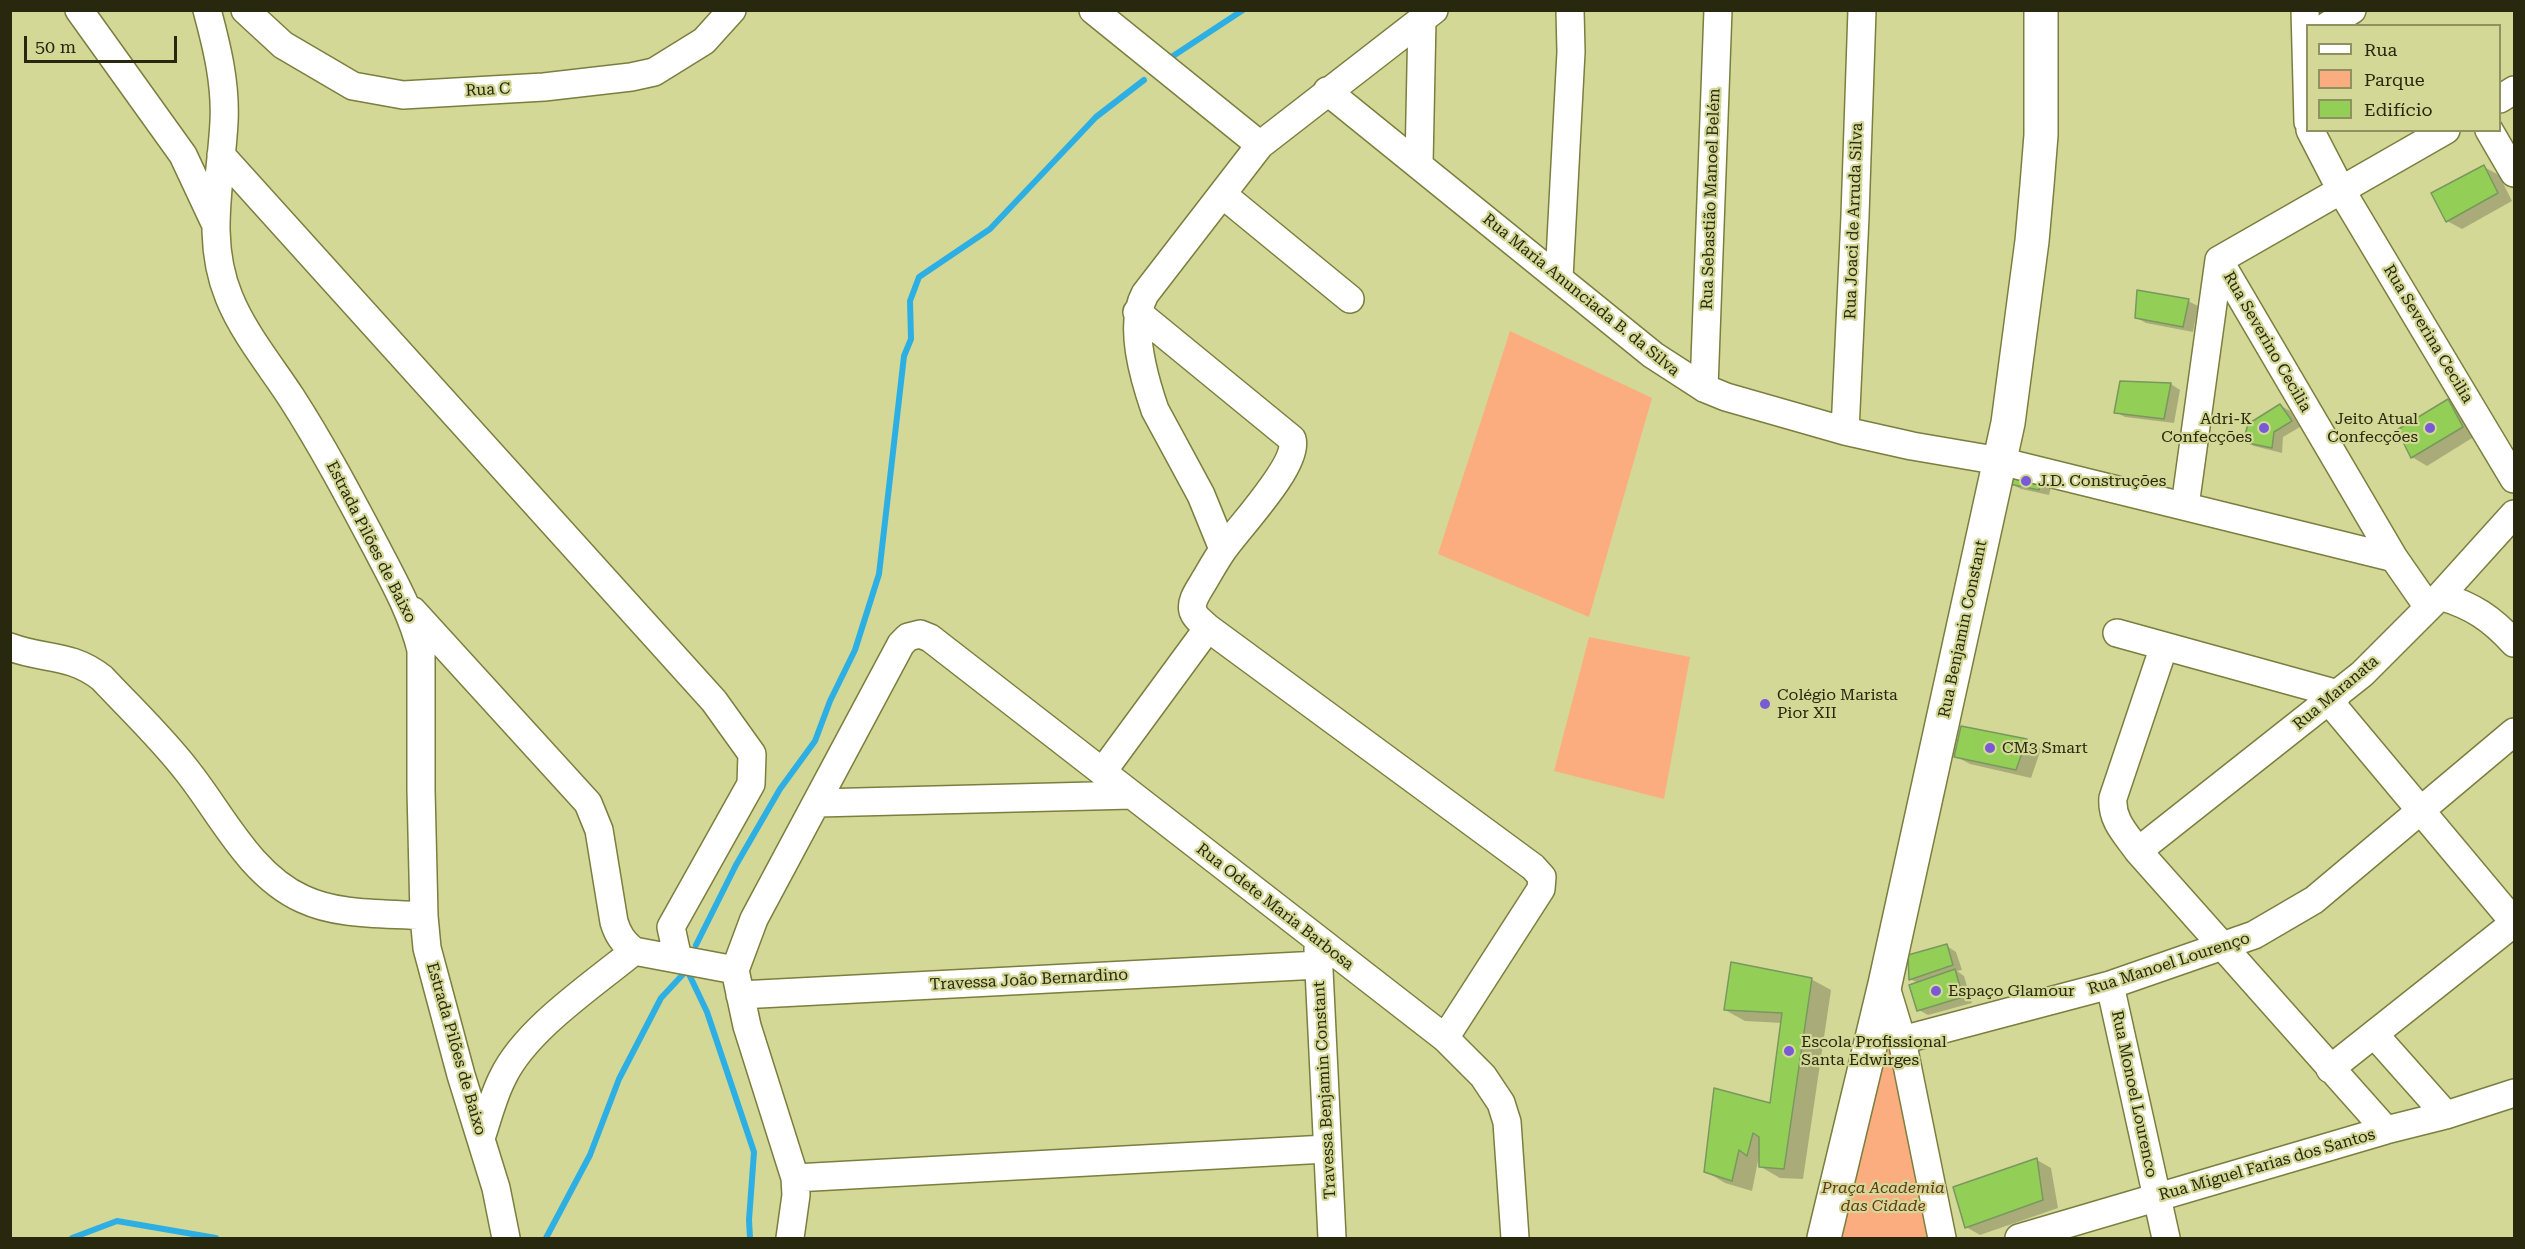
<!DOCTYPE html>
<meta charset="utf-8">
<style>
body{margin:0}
#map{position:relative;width:2525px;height:1249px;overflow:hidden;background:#d4d896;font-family:"Roboto Serif",serif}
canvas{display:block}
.frame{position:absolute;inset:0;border:12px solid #27280d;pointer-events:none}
.legend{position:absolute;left:2306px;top:24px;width:195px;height:108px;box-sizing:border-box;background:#d4d896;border:2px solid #8f925f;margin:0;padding:8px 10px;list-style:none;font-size:18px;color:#27280d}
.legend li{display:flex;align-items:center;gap:12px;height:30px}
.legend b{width:30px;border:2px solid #8f925f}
.scale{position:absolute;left:24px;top:36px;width:153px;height:27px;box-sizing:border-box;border:3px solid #27280d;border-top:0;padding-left:8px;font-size:18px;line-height:21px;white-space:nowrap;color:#27280d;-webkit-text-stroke:4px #d4d896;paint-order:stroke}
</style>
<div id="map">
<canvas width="2525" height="1249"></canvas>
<div class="frame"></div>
<ul class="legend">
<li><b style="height:8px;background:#fff"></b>Rua</li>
<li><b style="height:16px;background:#fcad7f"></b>Parque</li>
<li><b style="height:16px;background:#93cf56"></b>Edifício</li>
</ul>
<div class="scale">50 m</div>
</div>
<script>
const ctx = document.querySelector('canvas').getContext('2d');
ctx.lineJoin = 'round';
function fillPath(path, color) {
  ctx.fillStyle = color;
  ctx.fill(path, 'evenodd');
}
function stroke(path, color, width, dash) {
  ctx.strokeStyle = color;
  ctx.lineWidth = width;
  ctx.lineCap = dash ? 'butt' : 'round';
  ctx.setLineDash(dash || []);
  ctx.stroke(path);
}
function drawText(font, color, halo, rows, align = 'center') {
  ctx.font = font + ' "Roboto Serif",serif';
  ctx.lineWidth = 4.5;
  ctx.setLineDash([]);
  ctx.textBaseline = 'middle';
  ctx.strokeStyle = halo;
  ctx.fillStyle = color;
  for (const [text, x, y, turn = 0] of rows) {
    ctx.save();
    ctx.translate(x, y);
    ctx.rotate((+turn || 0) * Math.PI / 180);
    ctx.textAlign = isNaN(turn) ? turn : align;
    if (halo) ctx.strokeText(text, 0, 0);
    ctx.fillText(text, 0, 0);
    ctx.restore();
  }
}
const green = new Path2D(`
 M 1510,331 L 1652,398 L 1589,617 L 1438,554 Z
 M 1589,637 L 1690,657 L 1664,799 L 1554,771 Z
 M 1890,1048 L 1895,1053 L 1933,1238 L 1832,1238 L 1880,1052 Z`);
const shadow = new Path2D(`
 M 2484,167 L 2499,175 L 2512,201 L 2462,229 L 2447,221 Z
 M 2188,301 L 2198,306 L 2193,332 L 2146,323 L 2137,318 Z
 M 2121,382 L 2171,384 L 2180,390 L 2174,423 L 2125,417 L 2116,412 Z
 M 2448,401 L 2462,409 L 2477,435 L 2427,466 L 2412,457 L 2399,431 Z
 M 2281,406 L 2290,411 L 2300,427 L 2283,437 L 2282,453 L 2254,446 L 2245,441 Z
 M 2052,483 L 2049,495 L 2021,489 L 2011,484 Z
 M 2026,740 L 2041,749 L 2031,778 L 1970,764 L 1955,756 Z
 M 1947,946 L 1956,952 L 1962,970 L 1957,971 L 1964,976 L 1972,1003 L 1928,1015 L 1919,1010 L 1918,983 L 1910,979 Z
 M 1811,979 L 1831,990 L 1803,1179 L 1780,1178 L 1761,1167 L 1759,1156 L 1752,1191 L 1725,1183 L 1705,1171 L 1771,1105 L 1782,1023 L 1745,1021 L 1725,1010 Z
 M 2037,1160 L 2051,1168 L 2058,1208 L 1980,1235 L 1966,1227 Z`);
const stream = new Path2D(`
 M 1170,58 L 1243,10
 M 696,945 L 736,865 L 780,789 L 815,741 L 830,701 L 855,650 L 879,574 L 904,356 L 911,339 L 910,301 L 919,277 L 990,229 L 1096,117 L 1144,80
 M 687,970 L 707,1012 L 754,1152 L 749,1220 L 750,1238
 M 72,1238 L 117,1221 L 216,1238
 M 546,1238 L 590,1155 L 619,1079 L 661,998 L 687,970`);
const building = new Path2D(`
 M 2484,165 L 2498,193 L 2446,222 L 2431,193 Z
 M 2137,290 L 2189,299 L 2183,327 L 2135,318 Z
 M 2120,381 L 2171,383 L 2164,419 L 2114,413 Z
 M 2448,399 L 2463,427 L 2411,458 L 2397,430 Z
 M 2280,404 L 2292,421 L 2274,432 L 2272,448 L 2243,442 L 2248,424 Z
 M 2012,469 L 2043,477 L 2039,490 L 2009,484 Z
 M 1961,726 L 2027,739 L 2016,770 L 1954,757 Z
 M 1947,944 L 1953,965 L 1909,980 L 1908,955 Z
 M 1731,962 L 1812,978 L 1784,1169 L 1759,1167 L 1759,1137 L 1753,1133 L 1747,1156 L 1739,1150 L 1732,1181 L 1704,1172 L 1714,1088 L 1770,1103 L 1782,1013 L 1724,1010 Z
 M 1955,969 L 1963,997 L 1917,1011 L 1909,985 Z
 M 2037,1158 L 2043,1200 L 1965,1228 L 1953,1187 Z`);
const minor = new Path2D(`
 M 79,10 L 183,155 L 214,221
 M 207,10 C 217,47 226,84 224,122 C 221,182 205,239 229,297 C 243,332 270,365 291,397 C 322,445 349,496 376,547 C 393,580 412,613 421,650 L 421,790 L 424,916 L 427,948 L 461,1075 L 496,1188 L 506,1238
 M 245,10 L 283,45 L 353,86 L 403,95 L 544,87 L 631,77 L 654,72 L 704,41 L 732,10
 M 1093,10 L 1260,145
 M 2305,10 L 2308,122
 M 2327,26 L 2352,10
 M 1327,91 L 1653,355 L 1704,388 L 1726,397 L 1845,431 L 1912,446 L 2000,461 L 2394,558
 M 2500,99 L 2514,90
 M 2310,130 L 2341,190 L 2514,479
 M 2489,130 L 2514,173
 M 221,155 L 714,701 L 752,754 L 751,784 L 671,927 L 678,959
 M 1419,164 L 1422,19
 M 1222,194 L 1350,299
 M 2219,260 L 2394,558 L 2428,607
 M 2219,260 L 2446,130
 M 1559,278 L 1571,52 L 1570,10
 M 1137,312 L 1292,439 C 1300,464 1238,528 1223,550 C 1216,560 1210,571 1204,581 C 1199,590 1190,601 1193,611 C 1195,618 1203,623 1208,628 L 1533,867 L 1542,877 L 1541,889 L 1445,1038
 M 1704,388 L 1718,10
 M 1845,431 L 1855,216 L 1862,10
 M 2185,506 L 2219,260
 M 1223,549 L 1201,495 L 1155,410 C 1144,378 1128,325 1145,294 L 1260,145 L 1434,10
 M 2440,596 C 2473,606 2491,618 2514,643
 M 413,611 L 588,803 L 599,830 L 614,922 C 618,935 623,942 634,951 L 735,970
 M 2117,633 L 2338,694
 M 2164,646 L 2113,798 C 2111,820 2126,834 2138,851 L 2386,1130
 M 10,647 C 44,660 70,653 102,678 C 131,709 162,738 188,772 C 222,815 250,875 303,899 C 339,916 385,913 424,916
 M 2329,701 L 2514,922
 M 1103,771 L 1208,628
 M 818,803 L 1132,795
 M 2138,851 L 2362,674 L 2440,596 L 2514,514
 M 1318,949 L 1332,1238
 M 1885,984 L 1902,1040 L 1942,1238
 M 2110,985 L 2166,1238
 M 740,995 L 1319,965
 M 2374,1034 L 2446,1115
 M 1902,1040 L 2110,985 L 2254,935 L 2314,900 L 2514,732
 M 2330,1069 L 2514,923
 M 481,1138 C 488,1118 493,1096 503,1077 C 526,1029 593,985 634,951
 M 795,1178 L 1326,1149
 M 790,1238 L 796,1195 L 795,1178 L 747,1026 L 735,970 L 754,919 L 901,644 L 908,637 L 920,634 L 930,638 L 1445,1038 L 1483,1076 L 1501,1103 L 1507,1122 L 1515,1238
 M 2019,1238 L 2386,1130 L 2446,1115 L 2514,1093`);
const major = new Path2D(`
 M 1824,1238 L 1885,984 L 2008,423 L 2032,241 L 2037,185 L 2041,135 L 2041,10`);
const markers = [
 [2264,428,6,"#795ad5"],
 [2430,428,6,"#795ad5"],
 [2026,481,6,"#795ad5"],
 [1765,704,6,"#795ad5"],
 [1990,748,6,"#795ad5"],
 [1936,991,6,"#795ad5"],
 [1789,1051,6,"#795ad5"]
];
const streetNames = [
 ["Rua C",488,90,-3],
 ["Rua Sebastião Manoel Belém",1711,199,-88],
 ["Rua Joaci de Arruda Silva",1854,221,-88],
 ["Rua Maria Anunciada B. da Silva",1581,295,39],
 ["Rua Severina Cecilia",2428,334,59],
 ["Rua Severino Cecilia",2267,342,60],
 ["Estrada Pilões de Baixo",371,542,63],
 ["Rua Benjamin Constant",1963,629,-78],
 ["Rua Maranata",2336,693,-40],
 ["Rua Odete Maria Barbosa",1275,907,38],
 ["Rua Manoel Lourenço",2169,964,-18],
 ["Travessa João Bernardino",1029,980,-3],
 ["Estrada Pilões de Baixo",456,1049,74],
 ["Travessa Benjamin Constant",1325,1090,-93],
 ["Rua Monoel Lourenco",2134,1094,78],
 ["Rua Miguel Farias dos Santos",2267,1165,-16]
];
const poiNames = [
 ["Adri-K",2252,419,"right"],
 ["Confecções",2252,437,"right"],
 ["Jeito Atual",2418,419,"right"],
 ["Confecções",2418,437,"right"],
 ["J.D. Construções",2038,481],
 ["Colégio Marista",1777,695],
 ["Pior XII",1777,713],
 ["CM3 Smart",2002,748],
 ["Espaço Glamour",1948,991],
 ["Escola Profissional",1801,1042],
 ["Santa Edwirges",1801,1060]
];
const parkNames = [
 ["Praça Academia",1883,1188],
 ["das Cidade",1883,1206]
];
fillPath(green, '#fcad7f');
fillPath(shadow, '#0003');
stroke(stream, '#2eafe4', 6);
fillPath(building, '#93cf56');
stroke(building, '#79975f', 1.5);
stroke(minor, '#7b7e3e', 30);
stroke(major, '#7b7e3e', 36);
stroke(minor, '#fff', 27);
stroke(major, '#fff', 33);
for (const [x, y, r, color] of markers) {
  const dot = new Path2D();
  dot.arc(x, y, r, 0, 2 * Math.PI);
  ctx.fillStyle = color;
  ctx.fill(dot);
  stroke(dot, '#d4d896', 2);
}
drawText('16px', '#27280d', '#d4d896', streetNames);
drawText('16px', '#27280d', '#d4d896', poiNames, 'left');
drawText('italic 16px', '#66381a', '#d4d896', parkNames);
</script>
